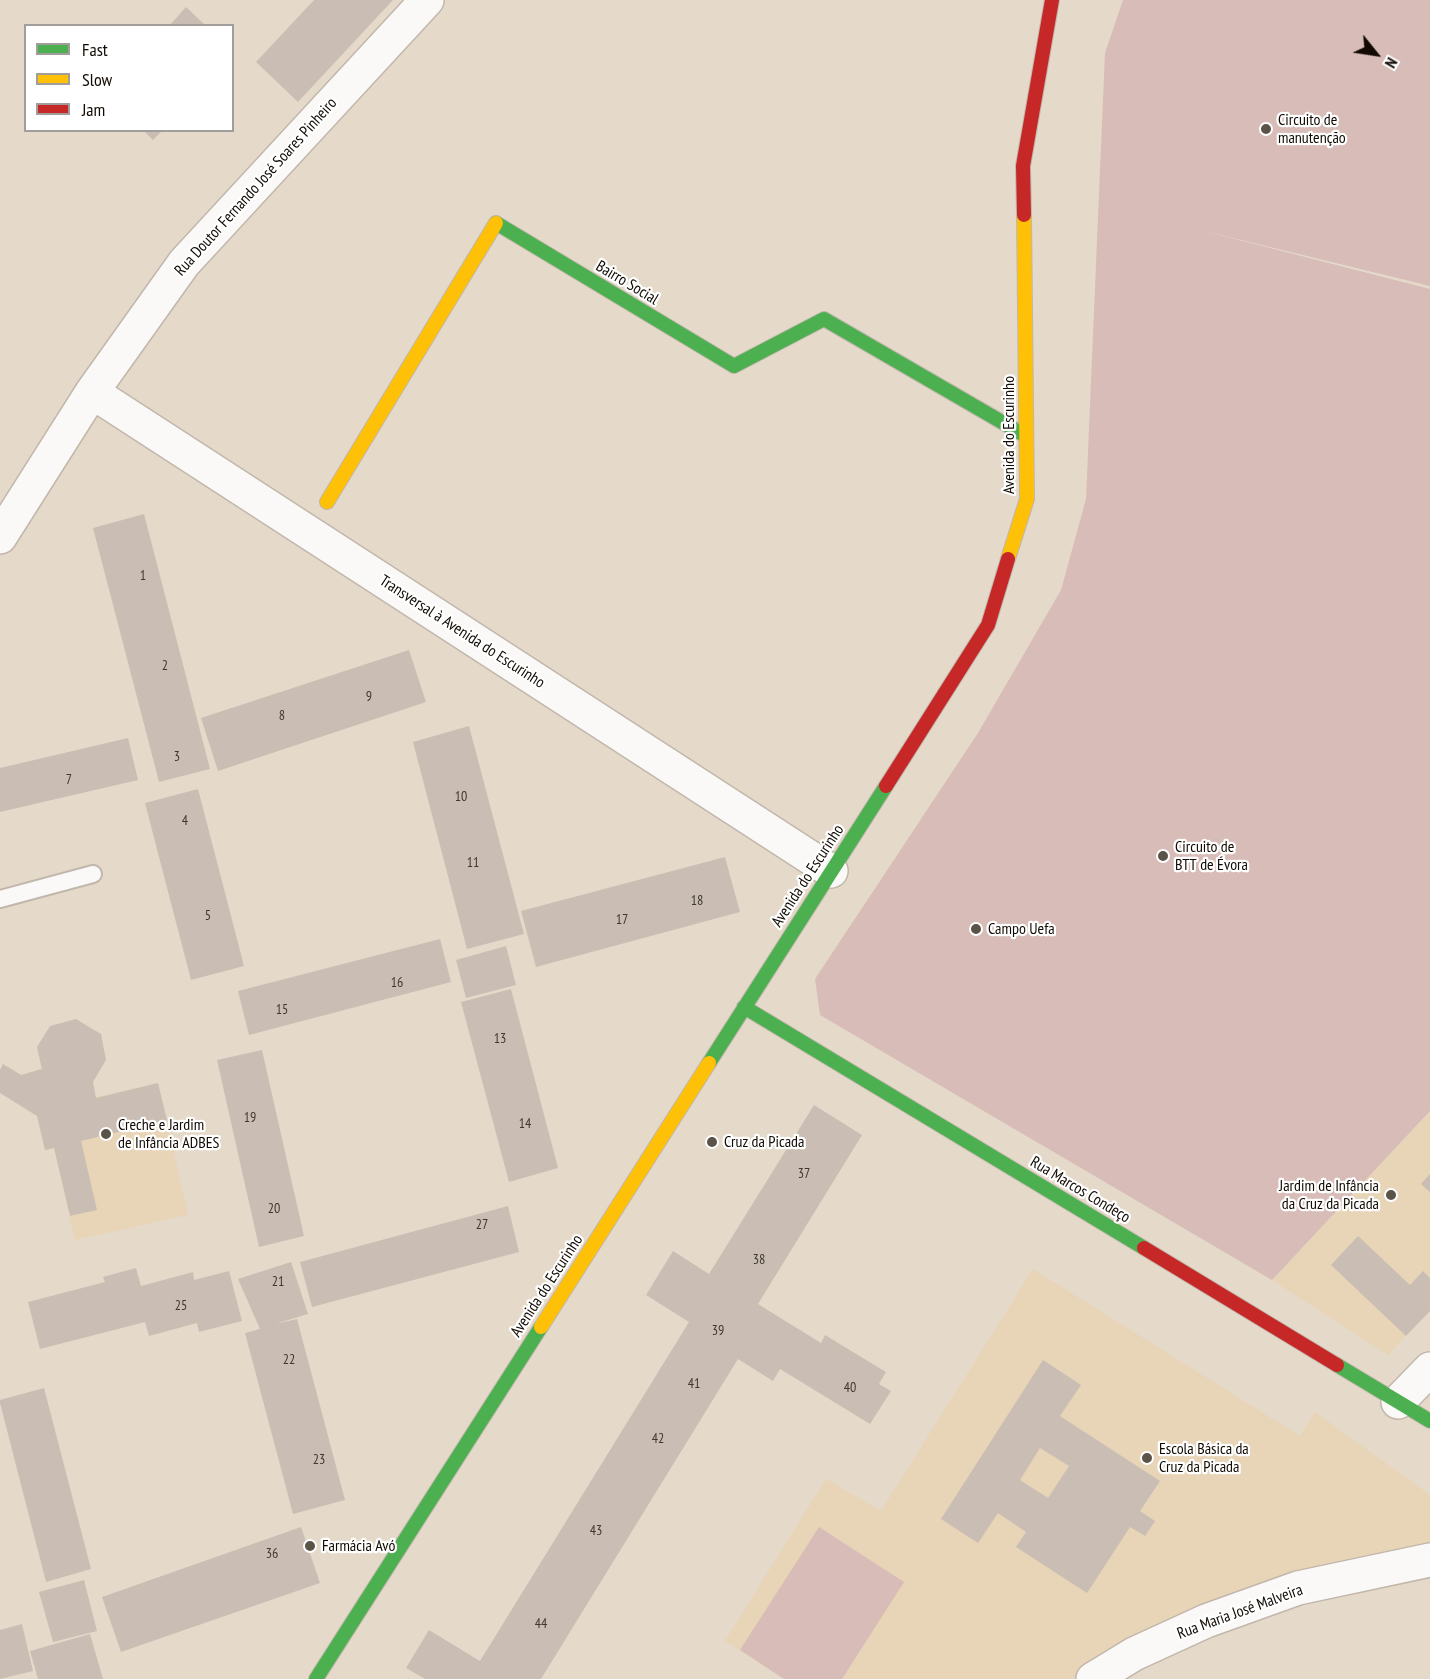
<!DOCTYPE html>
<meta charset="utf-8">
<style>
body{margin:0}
#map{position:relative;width:1430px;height:1679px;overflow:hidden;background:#e5d9c9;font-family:"PT Sans Narrow",sans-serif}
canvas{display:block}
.legend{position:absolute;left:24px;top:24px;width:210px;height:108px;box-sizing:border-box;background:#fff;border:2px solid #a09d9a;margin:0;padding:8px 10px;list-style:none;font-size:18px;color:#110a02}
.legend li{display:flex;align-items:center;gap:12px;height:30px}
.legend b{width:30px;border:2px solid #a09d9a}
.north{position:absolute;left:1346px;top:24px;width:60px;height:60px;-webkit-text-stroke:4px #fff;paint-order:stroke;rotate:120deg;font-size:16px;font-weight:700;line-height:24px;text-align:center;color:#110a02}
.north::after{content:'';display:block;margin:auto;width:21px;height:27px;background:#110a02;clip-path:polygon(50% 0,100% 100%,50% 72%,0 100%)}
</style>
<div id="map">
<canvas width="1430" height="1679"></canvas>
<ul class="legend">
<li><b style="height:8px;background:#4caf50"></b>Fast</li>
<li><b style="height:8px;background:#ffc107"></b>Slow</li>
<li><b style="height:8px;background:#c62828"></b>Jam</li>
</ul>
<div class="north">N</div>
</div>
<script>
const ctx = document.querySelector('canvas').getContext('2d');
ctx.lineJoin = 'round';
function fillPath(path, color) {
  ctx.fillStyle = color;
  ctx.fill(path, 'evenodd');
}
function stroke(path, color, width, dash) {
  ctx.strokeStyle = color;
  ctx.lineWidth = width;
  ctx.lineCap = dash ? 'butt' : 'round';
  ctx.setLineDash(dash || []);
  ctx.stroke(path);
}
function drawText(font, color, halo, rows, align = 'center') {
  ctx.font = font + ' "PT Sans Narrow",sans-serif';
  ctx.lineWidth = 4.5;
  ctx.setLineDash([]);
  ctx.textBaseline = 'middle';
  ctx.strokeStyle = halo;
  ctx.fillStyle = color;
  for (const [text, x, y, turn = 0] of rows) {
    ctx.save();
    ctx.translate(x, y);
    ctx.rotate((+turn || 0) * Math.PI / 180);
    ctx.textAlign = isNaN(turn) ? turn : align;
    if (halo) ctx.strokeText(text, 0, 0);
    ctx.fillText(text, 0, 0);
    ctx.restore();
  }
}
const built = new Path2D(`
 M 50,1026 L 101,1034 L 106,1060 L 93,1082 L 96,1097 L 158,1083 L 188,1215 L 75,1240 L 54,1148 L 45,1150 L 37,1116 L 0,1093 L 0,1070 L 3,1064 L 21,1075 L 41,1069 L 37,1047 Z
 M 1430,1111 L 1430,1311 L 1388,1355 L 1272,1280 Z
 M 1033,1269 L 1300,1436 L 1315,1412 L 1430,1495 L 1430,1550 L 1256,1592 L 1167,1620 L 1089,1666 L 1071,1679 L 784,1679 L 725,1641 L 826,1479 L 881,1511 Z`);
const green = new Path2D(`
 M 1123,0 L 1430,0 L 1430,286 L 1196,229 L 1430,289 L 1430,1111 L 1272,1280 L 820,1015 L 815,979 L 978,733 L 1061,590 L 1086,499 L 1105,53 Z
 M 819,1527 L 904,1582 L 842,1679 L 784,1679 L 740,1650 Z`);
const building = new Path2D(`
 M 314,0 L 393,0 L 298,102 L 256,62 Z
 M 186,7 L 206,26 L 169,26 Z
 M 143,130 L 163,130 L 153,140 Z
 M 144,514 L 210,769 L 159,782 L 93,528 Z
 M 409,650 L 426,702 L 218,771 L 201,718 Z
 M 469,726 L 524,934 L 467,949 L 413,742 Z
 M 128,738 L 138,780 L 0,812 L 0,768 Z
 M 198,789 L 244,966 L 191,980 L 145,803 Z
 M 725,857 L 740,912 L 536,967 L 521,911 Z
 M 440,939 L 451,982 L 249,1035 L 238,991 Z
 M 506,946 L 516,985 L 466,998 L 456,960 Z
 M 511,989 L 558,1168 L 509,1182 L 461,1002 Z
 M 76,1019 L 101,1034 L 106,1060 L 93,1082 L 96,1098 L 158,1083 L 167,1120 L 81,1141 L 97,1210 L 70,1216 L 54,1148 L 45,1150 L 37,1116 L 0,1093 L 0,1070 L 3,1064 L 21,1075 L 42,1069 L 37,1047 L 50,1026 Z
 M 262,1050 L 304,1236 L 259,1247 L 217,1060 Z
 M 814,1105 L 862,1135 L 758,1304 L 821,1343 L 825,1335 L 886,1372 L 879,1384 L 891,1391 L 870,1424 L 780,1369 L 773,1381 L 738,1359 L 541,1679 L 425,1679 L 406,1668 L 429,1630 L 480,1661 L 689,1322 L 646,1295 L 673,1251 L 709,1274 Z
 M 1430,1174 L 1430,1192 L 1421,1184 Z
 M 508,1206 L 519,1252 L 312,1307 L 300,1262 Z
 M 1358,1236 L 1410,1285 L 1423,1271 L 1430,1278 L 1430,1311 L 1406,1336 L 1331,1265 Z
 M 291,1262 L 308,1314 L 275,1324 L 297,1319 L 345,1500 L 293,1514 L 245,1333 L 260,1329 L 238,1279 Z
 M 136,1268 L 141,1286 L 193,1272 L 194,1280 L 229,1271 L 242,1321 L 199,1332 L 197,1323 L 149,1336 L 145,1322 L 40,1349 L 28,1302 L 105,1282 L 103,1277 Z
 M 1043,1360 L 1081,1385 L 1060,1416 L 1160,1481 L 1140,1511 L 1155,1521 L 1145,1536 L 1130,1527 L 1087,1593 L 1016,1547 L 1026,1532 L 998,1513 L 978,1543 L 941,1519 ZM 1040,1448 L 1069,1466 L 1048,1498 L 1020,1480 Z
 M 44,1388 L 91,1569 L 46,1582 L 0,1403 L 0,1400 Z
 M 301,1527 L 320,1583 L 121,1652 L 102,1597 Z
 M 84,1580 L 97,1631 L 53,1642 L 39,1592 Z
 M 22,1624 L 33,1671 L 0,1679 L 0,1630 Z
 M 90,1634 L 103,1679 L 38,1679 L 30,1651 Z`);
const lane = new Path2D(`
 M 0,899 L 93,874`);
const street = new Path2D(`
 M 92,392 L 831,871
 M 0,537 L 92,392 L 184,263 L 427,0
 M 1398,1402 L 1430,1369
 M 1093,1679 L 1134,1654 L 1206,1621 L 1298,1588 L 1430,1560`);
const fast = new Path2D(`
 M 496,223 L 734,366 L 824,319 L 1026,436
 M 744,1007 L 1144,1248
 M 709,1063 L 886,786
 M 1337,1365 L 1430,1421
 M 316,1679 L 541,1327`);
const slow = new Path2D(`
 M 327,502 L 496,223
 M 1008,559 L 1027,499 L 1024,215
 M 541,1327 L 709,1063`);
const jam = new Path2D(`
 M 1024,215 L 1023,166 L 1052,0
 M 886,786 L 988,625 L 1008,559
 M 1144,1248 L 1337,1365`);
const markers = [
 [1266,129,6,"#5b5248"],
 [1163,856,6,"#5b5248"],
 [976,929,6,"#5b5248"],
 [106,1134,6,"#5b5248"],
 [712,1142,6,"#5b5248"],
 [1391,1195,6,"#5b5248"],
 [1147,1458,6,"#5b5248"],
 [310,1546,6,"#5b5248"]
];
const numberNames = [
 ["1",143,576],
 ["2",165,666],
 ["9",369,697],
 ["8",282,716],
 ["3",177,757],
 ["7",69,780],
 ["10",461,797],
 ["4",185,821],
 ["11",473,863],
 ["18",697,901],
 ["5",208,916],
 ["17",622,920],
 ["16",397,983],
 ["15",282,1010],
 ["13",500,1039],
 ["19",250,1118],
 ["14",525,1124],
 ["37",804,1174],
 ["20",274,1209],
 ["27",482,1225],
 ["38",759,1260],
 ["21",278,1282],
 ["25",181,1306],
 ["39",718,1331],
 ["22",289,1360],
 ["41",694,1384],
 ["40",850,1388],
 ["42",658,1439],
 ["23",319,1460],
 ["43",596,1531],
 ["36",272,1554],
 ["44",541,1624]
];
const poiNames = [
 ["Circuito de",1278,120],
 ["manutenção",1278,138],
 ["Circuito de",1175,847],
 ["BTT de Évora",1175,865],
 ["Campo Uefa",988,929],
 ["Creche e Jardim",118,1125],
 ["de Infância ADBES",118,1143],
 ["Cruz da Picada",724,1142],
 ["Jardim de Infância",1379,1186,"right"],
 ["da Cruz da Picada",1379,1204,"right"],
 ["Escola Básica da",1159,1449],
 ["Cruz da Picada",1159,1467],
 ["Farmácia Avó",322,1546]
];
const streetNames = [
 ["Rua Doutor Fernando José Soares Pinheiro",256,187,-48],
 ["Bairro Social",627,283,31],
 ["Avenida do Escurinho",1009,435,-90],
 ["Transversal à Avenida do Escurinho",462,632,33],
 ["Avenida do Escurinho",808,876,-57],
 ["Rua Marcos Condeço",1080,1190,31],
 ["Avenida do Escurinho",547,1286,-57],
 ["Rua Maria José Malveira",1240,1612,-20]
];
fillPath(built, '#e8d4b7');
fillPath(green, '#d7bcb8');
fillPath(building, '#cabeb4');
stroke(lane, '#c1b7ac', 20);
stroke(street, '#c1b7ac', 36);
stroke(fast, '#c1b7ac', 16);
stroke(slow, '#c1b7ac', 16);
stroke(jam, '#c1b7ac', 16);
stroke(lane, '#fbf9f7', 16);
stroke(street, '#fbf9f7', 33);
stroke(fast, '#4caf50', 14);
stroke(slow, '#ffc107', 14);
stroke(jam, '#c62828', 14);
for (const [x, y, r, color] of markers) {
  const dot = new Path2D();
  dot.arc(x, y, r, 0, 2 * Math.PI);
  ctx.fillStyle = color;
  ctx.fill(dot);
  stroke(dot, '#fff', 2);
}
drawText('14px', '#3f372e', null, numberNames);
drawText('16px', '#110a02', '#fff', poiNames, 'left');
drawText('16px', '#110a02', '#fff', streetNames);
</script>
